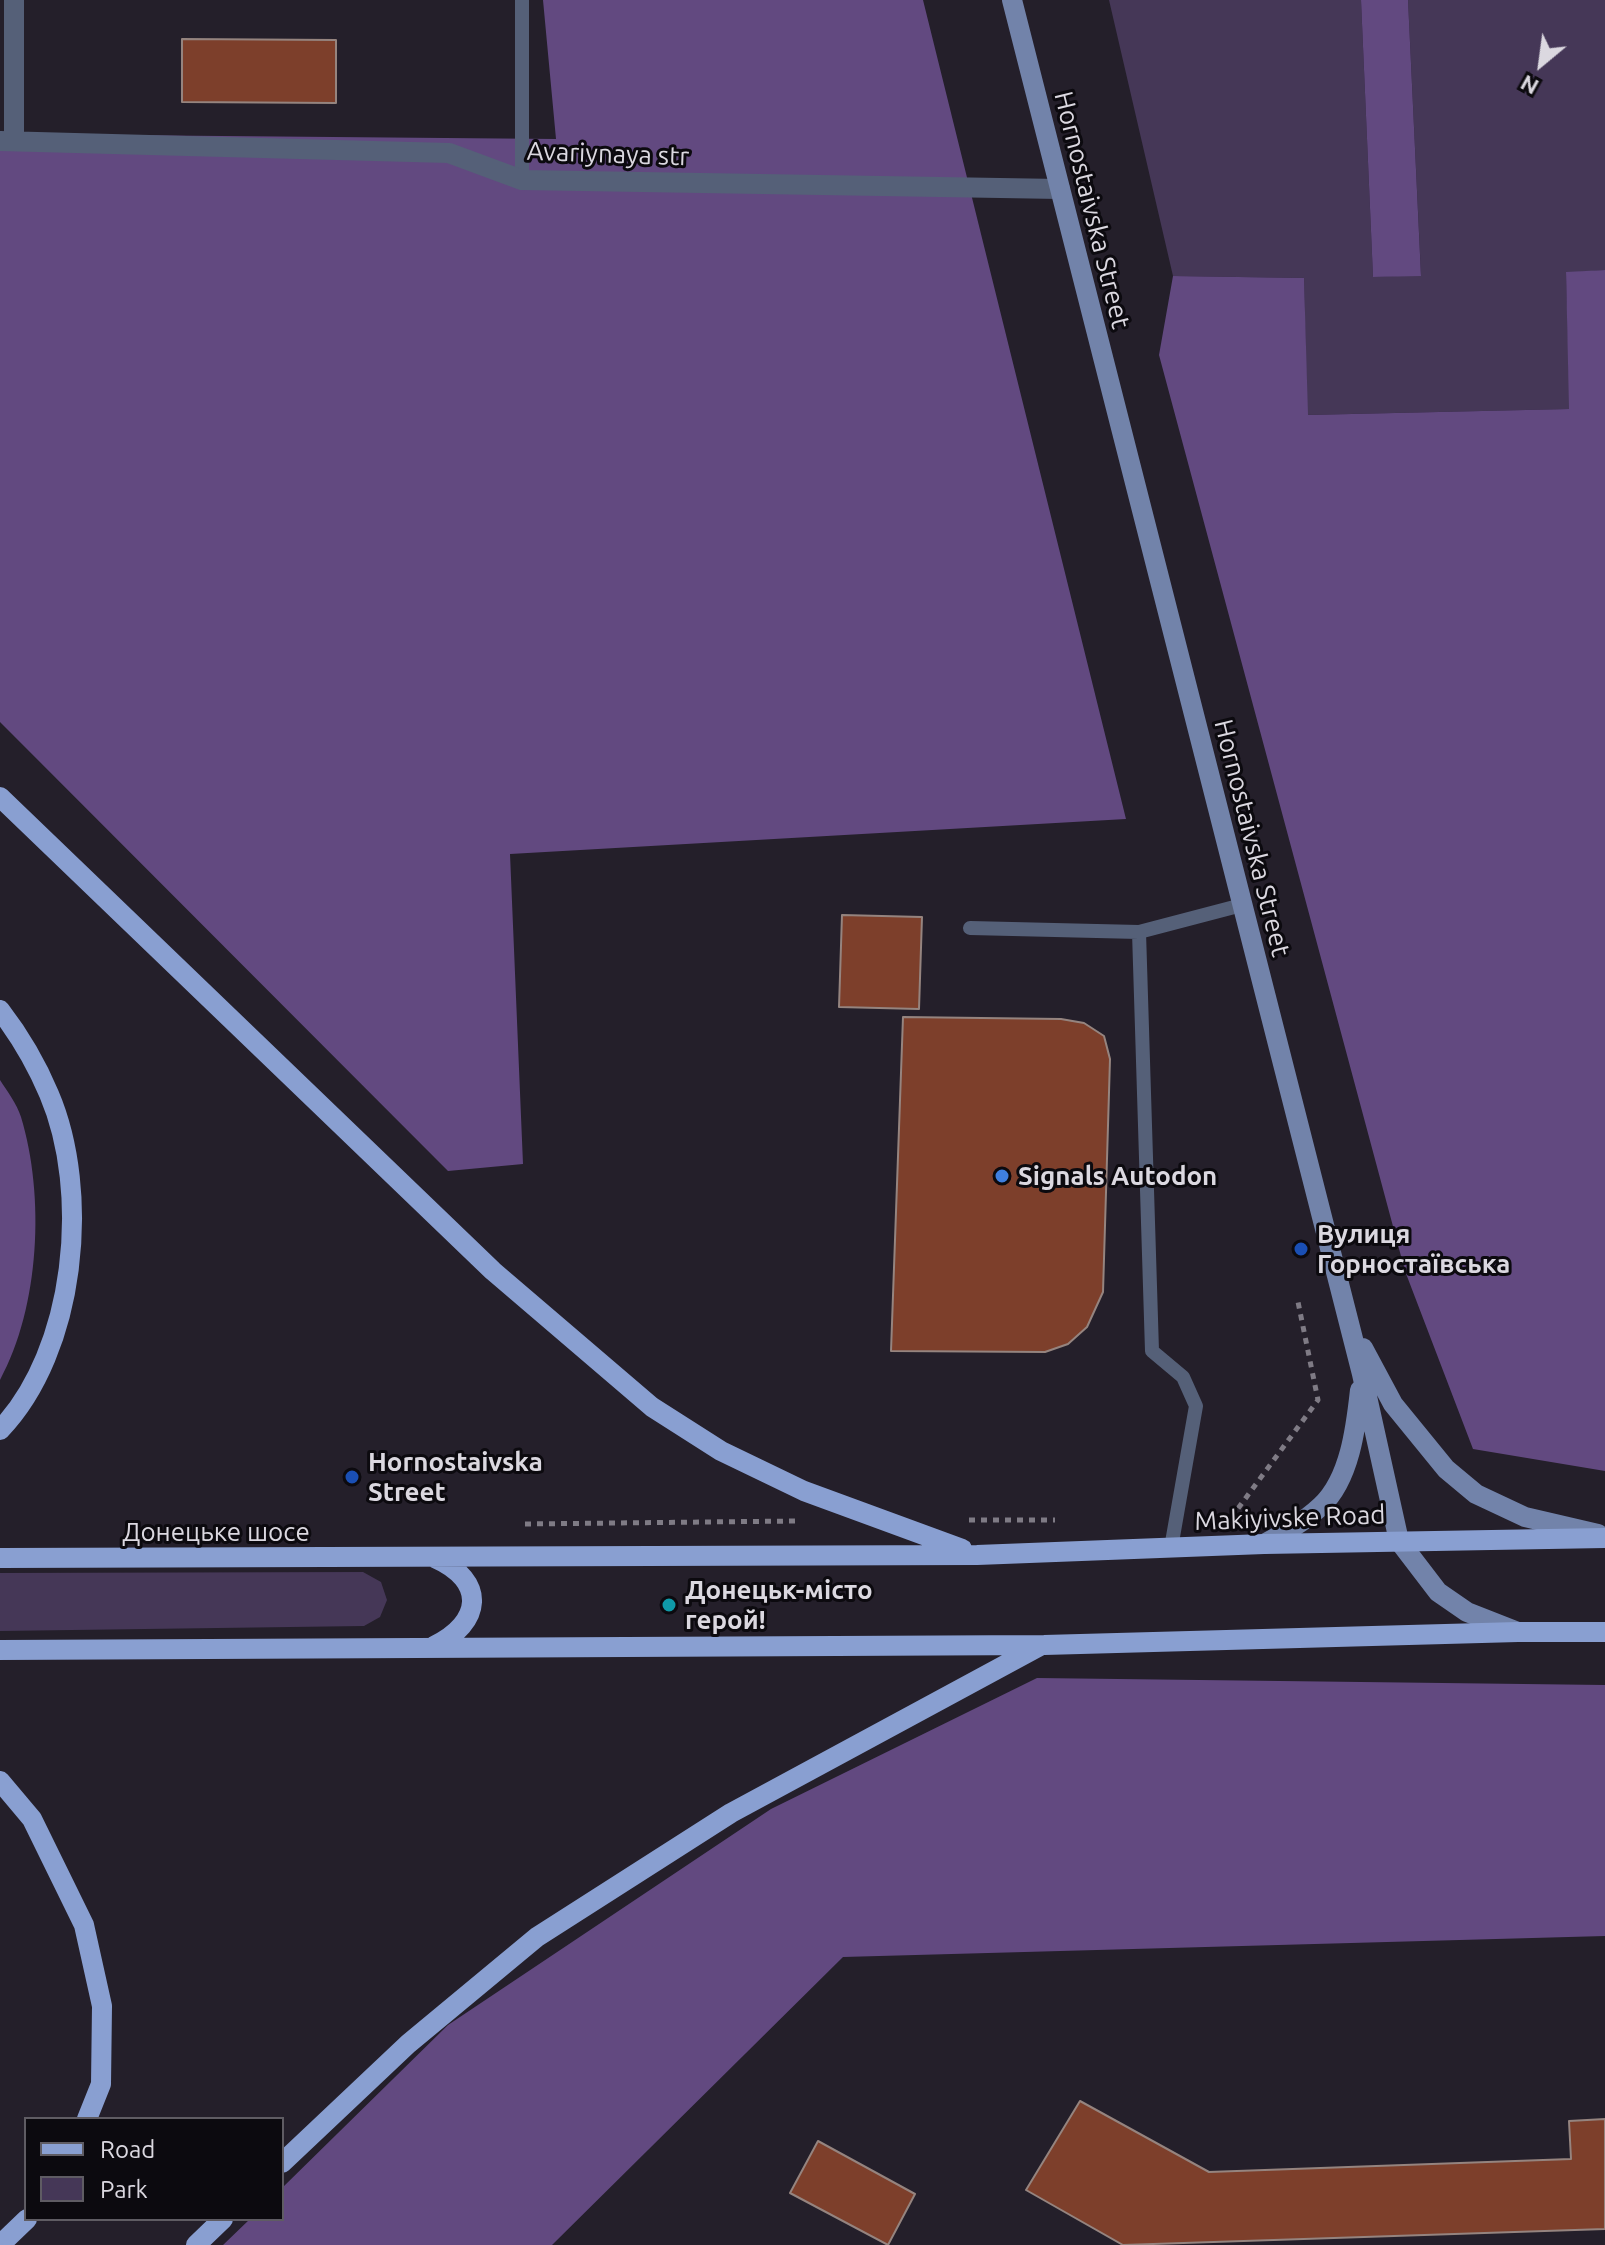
<!DOCTYPE html>
<meta charset="utf-8">
<style>
body{margin:0}
#map{position:relative;width:1605px;height:2245px;overflow:hidden;background:#241f2a;font-family:Ubuntu,sans-serif}
canvas{display:block}
.legend{position:absolute;left:24px;top:2117px;width:260px;height:104px;box-sizing:border-box;background:#0c0a0f;border:2px solid #5f5c63;margin:0;padding:10px 14px;list-style:none;font-size:24px;color:#dbd8e0}
.legend li{display:flex;align-items:center;gap:16px;height:40px}
.legend b{width:40px;border:2px solid #5f5c63}
.north{position:absolute;left:1501px;top:24px;width:80px;height:80px;-webkit-text-stroke:6px #0c0a0f;paint-order:stroke;rotate:209deg;font-size:22px;font-weight:700;line-height:32px;text-align:center;color:#dbd8e0}
.north::after{content:'';display:block;margin:auto;width:28px;height:36px;background:#dbd8e0;clip-path:polygon(50% 0,100% 100%,50% 72%,0 100%)}
</style>
<div id="map">
<canvas width="1605" height="2245"></canvas>
<ul class="legend">
<li><b style="height:10px;background:#899fd1"></b>Road</li>
<li><b style="height:22px;background:#453757"></b>Park</li>
</ul>
<div class="north">N</div>
</div>
<script>
const ctx = document.querySelector('canvas').getContext('2d');
ctx.lineJoin = 'round';
function fillPath(path, color) {
  ctx.fillStyle = color;
  ctx.fill(path, 'evenodd');
}
function stroke(path, color, width, dash) {
  ctx.strokeStyle = color;
  ctx.lineWidth = width;
  ctx.lineCap = dash ? 'butt' : 'round';
  ctx.setLineDash(dash || []);
  ctx.stroke(path);
}
function drawText(font, color, halo, rows, align = 'center') {
  ctx.font = font + ' Ubuntu,sans-serif';
  ctx.lineWidth = 6;
  ctx.setLineDash([]);
  ctx.textBaseline = 'middle';
  ctx.strokeStyle = halo;
  ctx.fillStyle = color;
  for (const [text, x, y, turn = 0] of rows) {
    ctx.save();
    ctx.translate(x, y);
    ctx.rotate((+turn || 0) * Math.PI / 180);
    ctx.textAlign = isNaN(turn) ? turn : align;
    if (halo) ctx.strokeText(text, 0, 0);
    ctx.fillText(text, 0, 0);
    ctx.restore();
  }
}
const green = new Path2D(`
 M 1109,0 L 1361,0 L 1373,277 L 1421,275 L 1408,0 L 1605,0 L 1605,270 L 1566,273 L 1570,409 L 1307,415 L 1304,278 L 1173,276 Z
 M 363,1572 L 381,1582 L 387,1600 L 380,1617 L 364,1626 L 0,1631 L 0,1573 Z`);
const forest = new Path2D(`
 M 543,0 L 923,0 L 1126,819 L 510,854 L 523,1164 L 448,1171 L 0,722 L 0,134 L 556,139 Z
 M 1361,0 L 1408,0 L 1421,276 L 1373,277 Z
 M 1605,270 L 1605,1471 L 1473,1449 L 1405,1271 L 1159,355 L 1173,276 L 1304,278 L 1308,415 L 1569,409 L 1566,272 Z
 M 0,1080 C 7,1091 17,1104 21,1117 C 45,1196 40,1307 0,1380 Z
 M 1037,1678 L 1605,1685 L 1605,1936 L 843,1957 L 552,2245 L 223,2245 L 250,2219 L 282,2219 L 282,2188 L 448,2025 L 771,1809 Z`);
const building = new Path2D(`
 M 182,39 L 336,40 L 336,103 L 182,102 Z
 M 842,915 L 922,917 L 919,1009 L 839,1007 Z
 M 903,1017 L 1061,1019 L 1084,1023 L 1104,1036 L 1110,1059 L 1103,1292 L 1087,1327 L 1068,1344 L 1045,1352 L 891,1351 Z
 M 1080,2101 L 1209,2172 L 1571,2159 L 1569,2121 L 1605,2119 L 1605,2229 L 1123,2245 L 1026,2190 Z
 M 818,2141 L 915,2194 L 888,2245 L 790,2193 Z`);
const path = new Path2D(`
 M 1231,1518 L 1318,1400 L 1297,1297
 M 969,1520 L 1055,1520
 M 525,1524 L 795,1521`);
const lane = new Path2D(`
 M 522,180 L 522,0
 M 970,928 L 1139,932
 M 1171,1548 L 1196,1406 L 1183,1377 L 1152,1351 L 1139,932 L 1242,905`);
const street = new Path2D(`
 M 14,0 L 14,141
 M 0,141 L 449,153 L 522,180 L 1060,189`);
const secondary = new Path2D(`
 M 1012,0 L 1362,1374 L 1399,1541 L 1438,1592 L 1467,1612 L 1518,1632
 M 1363,1348 L 1393,1404 L 1446,1469 L 1476,1494 L 1525,1517 L 1598,1534
 M 1264,1544 C 1284,1533 1304,1522 1321,1506 C 1350,1479 1356,1427 1360,1390`);
const primary = new Path2D(`
 M 0,797 L 493,1271 L 652,1407 L 721,1451 L 804,1491 L 962,1549
 M 0,1010 C 20,1036 36,1063 49,1094 C 91,1192 76,1351 0,1430
 M 0,1558 L 977,1555 L 1264,1544 L 1605,1538
 M 434,1646 C 482,1623 487,1581 435,1558
 M 0,1650 L 1044,1645 L 1518,1632 L 1605,1632
 M 0,1781 L 32,1819 L 84,1925 L 102,2006 L 101,2084 L 87,2119
 M 282,2163 L 408,2044 L 537,1937 L 731,1813 L 1040,1646
 M 0,2245 L 27,2219
 M 196,2245 L 223,2219`);
const markers = [
 [1002,1176,8,"#3f7fe0"],
 [1301,1249,8,"#1a4fb4"],
 [352,1477,8,"#1a4fb4"],
 [669,1605,8,"#0f9aa8"]
];
const streetNames = [
 ["Avariynaya str",608,154,2],
 ["Hornostaivska Street",1092,210,76],
 ["Hornostaivska Street",1252,838,76],
 ["Makiyivske Road",1290,1518,-2],
 ["Донецьке шосе",216,1532]
];
const poiNames = [
 ["Signals Autodon",1018,1176],
 ["Вулиця",1317,1234],
 ["Горностаївська",1317,1264],
 ["Hornostaivska",368,1462],
 ["Street",368,1492],
 ["Донецьк-місто",685,1590],
 ["герой!",685,1620]
];
fillPath(green, '#453757');
fillPath(forest, '#624980');
fillPath(building, '#7d3f2b');
stroke(building, '#95847f', 2);
stroke(path, '#7f7b85', 5, [6, 6]);
stroke(lane, '#556078', 14);
stroke(street, '#556078', 20);
stroke(secondary, '#7283aa', 20);
stroke(primary, '#899fd1', 20);
for (const [x, y, r, color] of markers) {
  const dot = new Path2D();
  dot.arc(x, y, r, 0, 2 * Math.PI);
  ctx.fillStyle = color;
  ctx.fill(dot);
  stroke(dot, '#0c0a0f', 3);
}
drawText('26px', '#dbd8e0', '#0c0a0f', streetNames);
drawText('bold 26px', '#dbd8e0', '#0c0a0f', poiNames, 'left');
</script>
